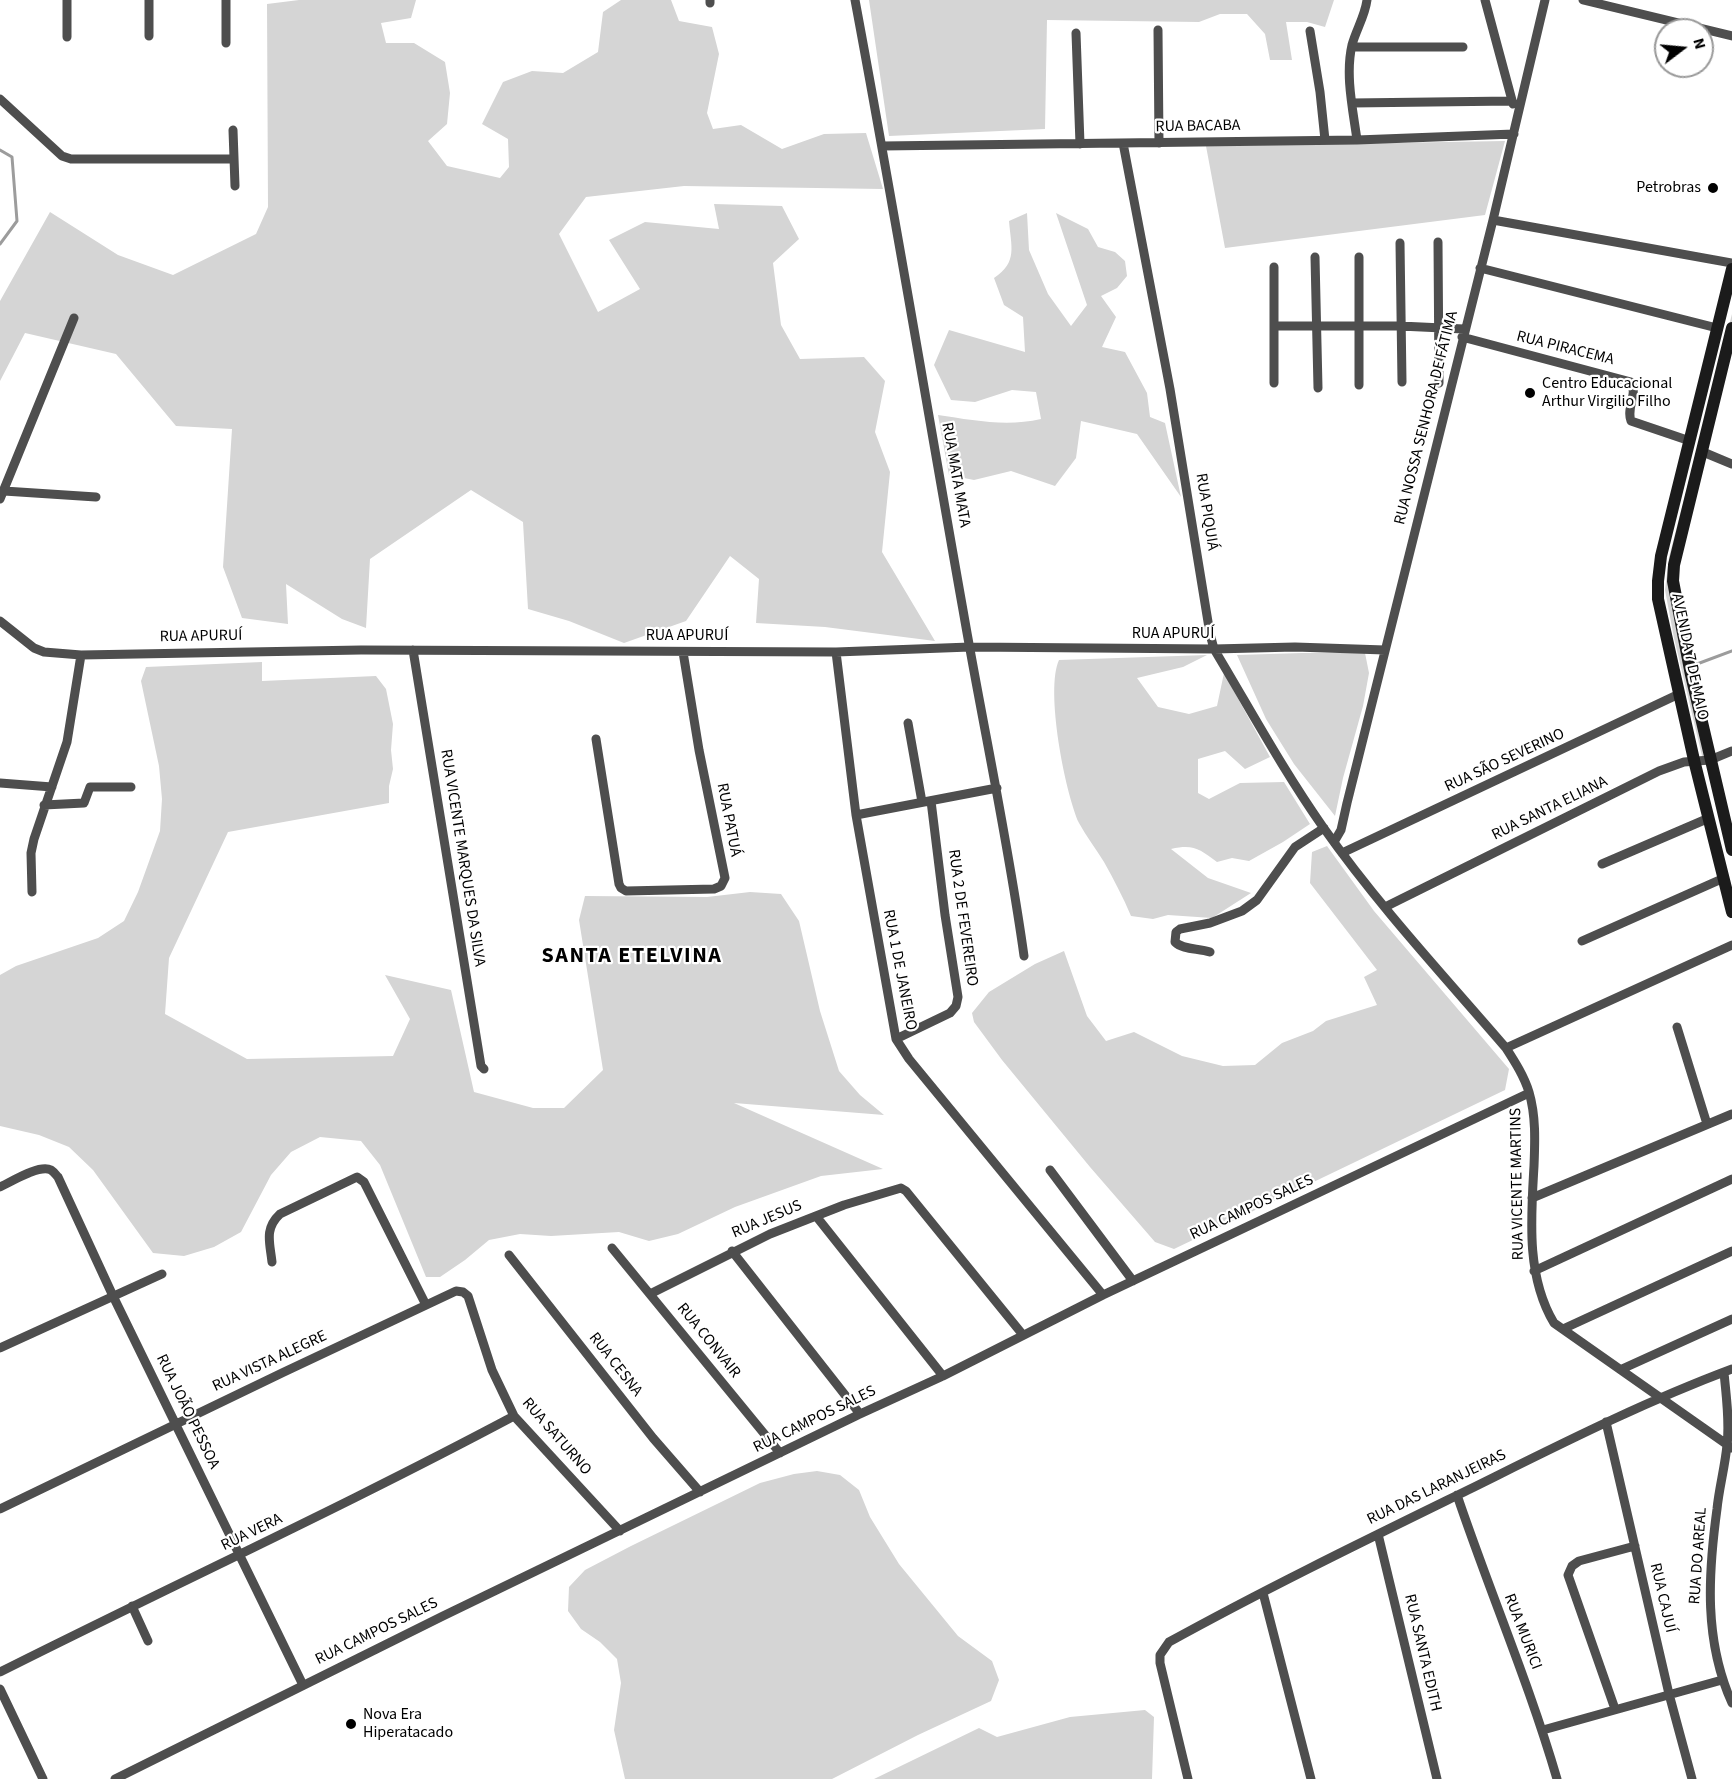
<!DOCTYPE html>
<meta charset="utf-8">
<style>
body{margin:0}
#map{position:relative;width:1732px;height:1779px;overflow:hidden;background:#fff;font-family:"Source Sans 3",sans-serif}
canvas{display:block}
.north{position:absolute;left:1654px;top:18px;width:60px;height:60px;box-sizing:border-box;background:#fff;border:2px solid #999;border-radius:50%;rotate:74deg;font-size:16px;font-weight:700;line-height:24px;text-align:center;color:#000}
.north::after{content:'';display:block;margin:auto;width:21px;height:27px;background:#000;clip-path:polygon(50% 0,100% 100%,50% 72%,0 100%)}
</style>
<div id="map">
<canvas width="1732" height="1779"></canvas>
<div class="north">N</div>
</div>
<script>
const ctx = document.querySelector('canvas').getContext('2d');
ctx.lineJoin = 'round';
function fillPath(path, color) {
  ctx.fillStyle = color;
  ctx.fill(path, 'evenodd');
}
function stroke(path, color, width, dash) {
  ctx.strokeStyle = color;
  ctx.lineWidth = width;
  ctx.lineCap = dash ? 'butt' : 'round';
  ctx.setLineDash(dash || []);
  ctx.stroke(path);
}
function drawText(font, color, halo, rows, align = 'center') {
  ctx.font = font + ' "Source Sans 3",sans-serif';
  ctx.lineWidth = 4.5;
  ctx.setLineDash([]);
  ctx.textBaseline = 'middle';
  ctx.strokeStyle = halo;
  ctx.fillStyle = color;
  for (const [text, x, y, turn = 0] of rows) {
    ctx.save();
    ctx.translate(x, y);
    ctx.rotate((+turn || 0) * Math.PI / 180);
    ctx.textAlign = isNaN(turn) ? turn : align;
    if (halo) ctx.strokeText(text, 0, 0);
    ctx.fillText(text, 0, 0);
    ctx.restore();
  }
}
const green = new Path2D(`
 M 299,0 L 416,0 L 411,18 L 381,23 L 386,43 L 414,43 L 445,62 L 450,93 L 447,124 L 428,141 L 447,166 L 500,178 L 509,167 L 508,139 L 482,124 L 503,82 L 532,71 L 563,73 L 598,52 L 603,12 L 621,0 L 671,0 L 679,21 L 712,27 L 719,54 L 707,113 L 713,129 L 741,125 L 782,149 L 824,134 L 866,133 L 883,189 L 684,186 L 586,197 L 559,234 L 598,312 L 640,289 L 609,240 L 645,222 L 719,229 L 714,204 L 782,206 L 799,239 L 773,263 L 781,325 L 800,359 L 864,357 L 885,381 L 875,432 L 890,472 L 882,552 L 935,641 L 825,627 L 756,623 L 759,579 L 730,556 L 686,621 L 624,643 L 569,621 L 528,609 L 523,522 L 471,490 L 370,559 L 366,628 L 342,619 L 286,584 L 288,624 L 242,618 L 223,567 L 232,429 L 176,426 L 116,354 L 25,333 L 0,381 L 0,301 L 50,212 L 118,255 L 173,275 L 256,234 L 268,207 L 267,4 Z
 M 869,0 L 1334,0 L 1325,27 L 1307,22 L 1286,22 L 1292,60 L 1270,60 L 1265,34 L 1247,14 L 1220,14 L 1199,22 L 1047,20 L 1045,129 L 889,136 Z
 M 1505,141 L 1485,215 L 1225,248 L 1206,146 Z
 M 1027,213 L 1029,250 L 1048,294 L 1071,326 L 1087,305 L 1056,213 L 1088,229 L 1098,247 L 1115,252 L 1125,261 L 1127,276 L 1117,288 L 1101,296 L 1116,317 L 1102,347 L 1125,352 L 1147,393 L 1150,417 L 1165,423 L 1181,497 L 1137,434 L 1081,421 L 1076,458 L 1055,486 L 1011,471 L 974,480 L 949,475 L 938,415 C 972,420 1006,427 1041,419 L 1036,392 L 1012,390 L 975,402 L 951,400 L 934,365 L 949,330 L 1025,352 L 1023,317 L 1004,305 L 994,278 C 1018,262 1011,247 1009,221 Z
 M 1732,314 L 1732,335 L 1673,571 L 1707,757 L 1702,756 L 1674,638 L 1665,590 L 1669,557 Z
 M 1302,653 L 1365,653 L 1369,673 L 1363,706 L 1343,778 L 1335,816 L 1294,764 L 1266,719 L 1237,655 Z
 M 1207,655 L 1183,667 L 1137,678 L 1158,707 L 1189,714 L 1217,706 L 1224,673 L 1270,757 L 1245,769 L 1225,751 L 1198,759 L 1198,793 L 1209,799 L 1240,783 L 1284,782 L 1310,824 L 1283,842 L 1249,861 L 1232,858 L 1217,862 C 1199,849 1194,844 1171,849 L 1208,878 L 1251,893 L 1212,918 L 1168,915 L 1153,919 L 1131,916 C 1123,897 1114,880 1104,862 C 1096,849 1086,836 1079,823 C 1065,792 1045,690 1059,660 Z
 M 262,662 L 262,681 L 376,676 L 386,689 L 393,724 L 391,750 L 393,769 L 389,786 L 389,803 L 228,832 L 169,958 L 165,1014 L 247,1059 L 393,1056 L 410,1019 L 385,975 L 451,990 L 474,1092 L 533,1108 L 564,1108 L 603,1070 L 579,920 L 585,896 L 707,897 L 750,892 L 781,894 L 799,921 L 820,1011 L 839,1071 L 860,1095 L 884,1115 L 734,1103 L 883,1169 L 821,1176 L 735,1207 L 678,1234 L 649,1241 L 619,1232 L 551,1236 L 520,1234 L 489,1240 L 465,1260 L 440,1277 L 426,1277 L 380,1165 L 361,1141 L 320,1137 L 291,1152 L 271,1175 L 241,1232 L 214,1247 L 184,1256 L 153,1253 L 93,1170 L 69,1147 L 39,1135 L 0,1126 L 0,975 L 16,966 L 98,938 L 124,921 L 138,892 L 160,831 L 162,799 L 159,766 L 141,681 L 146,667 Z
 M 1327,846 L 1374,911 L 1509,1069 L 1505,1090 L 1174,1249 L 1155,1242 L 1090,1167 L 1002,1060 L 974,1022 L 972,1013 L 989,992 L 1035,964 L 1064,951 L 1087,1016 L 1106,1041 L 1134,1032 L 1182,1056 L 1223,1066 L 1255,1065 L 1282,1043 L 1313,1031 L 1326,1021 L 1377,1005 L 1364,977 L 1377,970 L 1310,883 L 1312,852 Z
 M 817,1471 L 840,1475 L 859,1490 L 870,1517 L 899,1564 L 958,1636 L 992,1661 L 999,1680 L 991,1701 L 918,1735 L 832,1779 L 625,1779 L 614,1730 L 621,1683 L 617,1659 L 600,1642 L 581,1629 L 568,1611 L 569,1587 L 585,1570 L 631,1546 L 760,1483 L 794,1474 Z
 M 1145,1710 L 1154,1717 L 1152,1779 L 874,1779 L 979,1728 L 997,1737 L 1070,1717 Z`);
const stream = new Path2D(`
 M 0,150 L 12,157 L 17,221 L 0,244
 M 1697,664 L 1732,651`);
const street = new Path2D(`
 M 710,0 L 710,3
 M 855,0 C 893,203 927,407 963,610 C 983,726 1008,840 1024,956
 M 1485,0 L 1513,104
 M 1583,0 L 1732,36
 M 1158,30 L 1159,143
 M 1310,31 L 1320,92 L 1325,140
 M 1076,33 L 1080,144
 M 149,36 L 149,0
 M 67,37 L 67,0
 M 226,43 L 226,0
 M 1352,47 L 1463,47
 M 0,99 L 62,156 L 71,159 L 234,159
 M 1352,103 L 1512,101
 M 233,130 L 235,186
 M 1357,140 C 1353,110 1345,75 1352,45 C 1356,30 1365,16 1367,0
 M 1123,143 L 1170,389 L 1210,634 L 1214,649 C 1250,709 1283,770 1323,827 C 1378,905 1444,976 1506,1048 C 1515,1062 1524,1076 1529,1092 C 1536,1116 1535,1141 1534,1166 C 1531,1218 1526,1276 1554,1323 L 1732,1448
 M 882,146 L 1357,140 L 1514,134
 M 1493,220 L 1732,263
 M 1438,242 L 1439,383
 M 1400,243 L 1402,382
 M 1315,257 L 1318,388
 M 1480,268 L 1717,328
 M 1275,326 L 1400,326 L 1464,329
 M 1462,337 L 1631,382 C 1638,394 1626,408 1631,421 L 1690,441
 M 1274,383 L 1274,267
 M 1359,385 L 1359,257
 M 1703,452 L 1732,464
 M 4,491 L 96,497
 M 0,499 L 74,318
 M 0,621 L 34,648 L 44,652 L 81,655 L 361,650 L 836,652 L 970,647 L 1214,649 L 1295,647 L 1385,650
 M 413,650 L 481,1066 L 484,1069
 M 836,652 L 856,815 L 896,1039 L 909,1059 L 1103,1295
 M 908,723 L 922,802
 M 596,739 L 619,884 L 621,888 L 626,891 L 714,889 L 721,886 L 725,878 L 699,750 L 683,652
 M 0,783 L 52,787
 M 44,805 L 84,803 L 90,787 L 131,787
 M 856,815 L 997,788
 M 1334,842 L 1341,830 L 1347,803 L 1493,220 L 1545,0
 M 1342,853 L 1679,694
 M 1602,864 L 1709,818
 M 32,892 L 31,853 L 34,839 L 67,742 L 81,655
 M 1385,907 L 1659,771 L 1684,762 L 1710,760 L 1732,751
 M 1582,941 L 1724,878
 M 1210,952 C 1199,948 1183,950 1175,942 L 1176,932 L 1180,929 L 1210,923 L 1242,911 L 1257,900 L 1295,847 L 1324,828
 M 1677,1027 L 1707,1124
 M 896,1039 L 950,1013 L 956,1006 L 958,997 L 945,915 L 931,801
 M 1506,1048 L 1732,945
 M 1050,1170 L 1133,1281
 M 0,1187 C 11,1182 39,1164 51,1170 C 54,1172 56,1175 58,1177 L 113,1296 L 303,1685
 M 1532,1198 L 1732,1114
 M 816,1216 L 943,1376
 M 612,1248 L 780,1453
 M 732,1251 L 860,1414
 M 509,1255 L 653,1438 L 700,1492
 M 272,1262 C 270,1243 264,1229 280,1214 L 357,1177 L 364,1182 L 426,1305
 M 1534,1271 L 1732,1179
 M 650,1294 L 770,1234 L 844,1205 L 901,1188 L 906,1191 L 1023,1335
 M 1563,1329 L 1732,1251
 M 0,1348 L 162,1274
 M 1622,1369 L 1732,1319
 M 1724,1372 C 1726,1396 1730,1421 1727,1445 C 1725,1467 1719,1488 1717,1509 C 1708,1575 1704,1641 1732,1703
 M 1606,1422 L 1669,1694 L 1692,1779
 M 1457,1495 C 1489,1590 1529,1683 1557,1779
 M 0,1509 L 284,1372 L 456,1291 L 463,1292 L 468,1296 L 492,1370 L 514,1416 L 620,1531
 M 1378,1534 L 1437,1779
 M 1263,1593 L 1311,1779
 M 132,1606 L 148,1641
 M 0,1672 C 171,1586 345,1506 514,1416
 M 0,1689 L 43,1779
 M 1615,1709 L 1568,1575 L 1572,1566 L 1579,1561 L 1635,1546
 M 1543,1730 L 1722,1680
 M 115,1779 L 443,1616 L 860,1414 L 943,1376 L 1103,1295 L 1529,1093
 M 1188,1779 L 1160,1663 L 1160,1655 L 1169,1642 C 1267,1588 1368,1539 1468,1490 C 1555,1447 1641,1403 1732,1369`);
const secondary = new Path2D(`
 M 1732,269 L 1661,556 L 1658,581 L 1658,599 L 1694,760 L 1732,912
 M 1732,328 L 1674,565 L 1673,581 L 1691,675 L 1732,850`);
const markers = [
 [1713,188,6,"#000"],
 [1530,393,6,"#000"],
 [351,1724,6,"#000"]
];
const streetNames = [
 ["RUA BACABA",1198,127,-1],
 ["RUA PIRACEMA",1565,349,14],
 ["RUA NOSSA SENHORA DE FÁTIMA",1427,418,-76],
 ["RUA MATA MATA",955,475,80],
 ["RUA PIQUIÁ",1206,512,81],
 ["RUA APURUÍ",1173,634],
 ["RUA APURUÍ",687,636],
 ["RUA APURUÍ",201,637,-1],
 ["AVENIDA 7 DE MAIO",1689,657,78],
 ["RUA SÃO SEVERINO",1505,761,-25],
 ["RUA SANTA ELIANA",1550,809,-26],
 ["RUA PATUÁ",728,820,79],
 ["RUA VICENTE MARQUES DA SILVA",462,858,81],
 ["RUA 2 DE FEVEREIRO",962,918,82],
 ["RUA 1 DE JANEIRO",899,970,79],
 ["RUA VICENTE MARTINS",1518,1184,-91],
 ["RUA CAMPOS SALES",1252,1208,-25],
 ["RUA JESUS",767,1220,-23],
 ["RUA CONVAIR",708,1341,51],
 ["RUA VISTA ALEGRE",270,1362,-25],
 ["RUA CESNA",615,1365,52],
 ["RUA JOÃO PESSOA",187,1412,64],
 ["RUA CAMPOS SALES",815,1420,-26],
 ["RUA SATURNO",556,1437,49],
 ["RUA DAS LARANJEIRAS",1437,1488,-26],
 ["RUA VERA",252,1533,-26],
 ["RUA DO AREAL",1699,1556,-86],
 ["RUA CAJUÍ",1662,1598,77],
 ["RUA CAMPOS SALES",377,1632,-26],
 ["RUA MURICI",1522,1632,69],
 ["RUA SANTA EDITH",1422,1653,77]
];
const poiNames = [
 ["Petrobras",1701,188,"right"],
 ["Centro Educacional",1542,384],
 ["Arthur Virgilio Filho",1542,402],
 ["Nova Era",363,1715],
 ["Hiperatacado",363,1733]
];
const districtNames = [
 ["SANTA ETELVINA",632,957]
];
fillPath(green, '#d5d5d5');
stroke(stream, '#9c9c9c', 3);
stroke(street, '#4e4e4e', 9);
stroke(secondary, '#1b1b1b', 12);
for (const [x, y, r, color] of markers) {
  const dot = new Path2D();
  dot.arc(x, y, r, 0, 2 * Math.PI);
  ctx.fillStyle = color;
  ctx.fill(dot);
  stroke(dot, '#fff', 2);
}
drawText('16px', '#000', '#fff', streetNames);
drawText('16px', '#000', '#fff', poiNames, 'left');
ctx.letterSpacing = '1.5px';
drawText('bold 22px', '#000', '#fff', districtNames);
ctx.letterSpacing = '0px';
</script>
